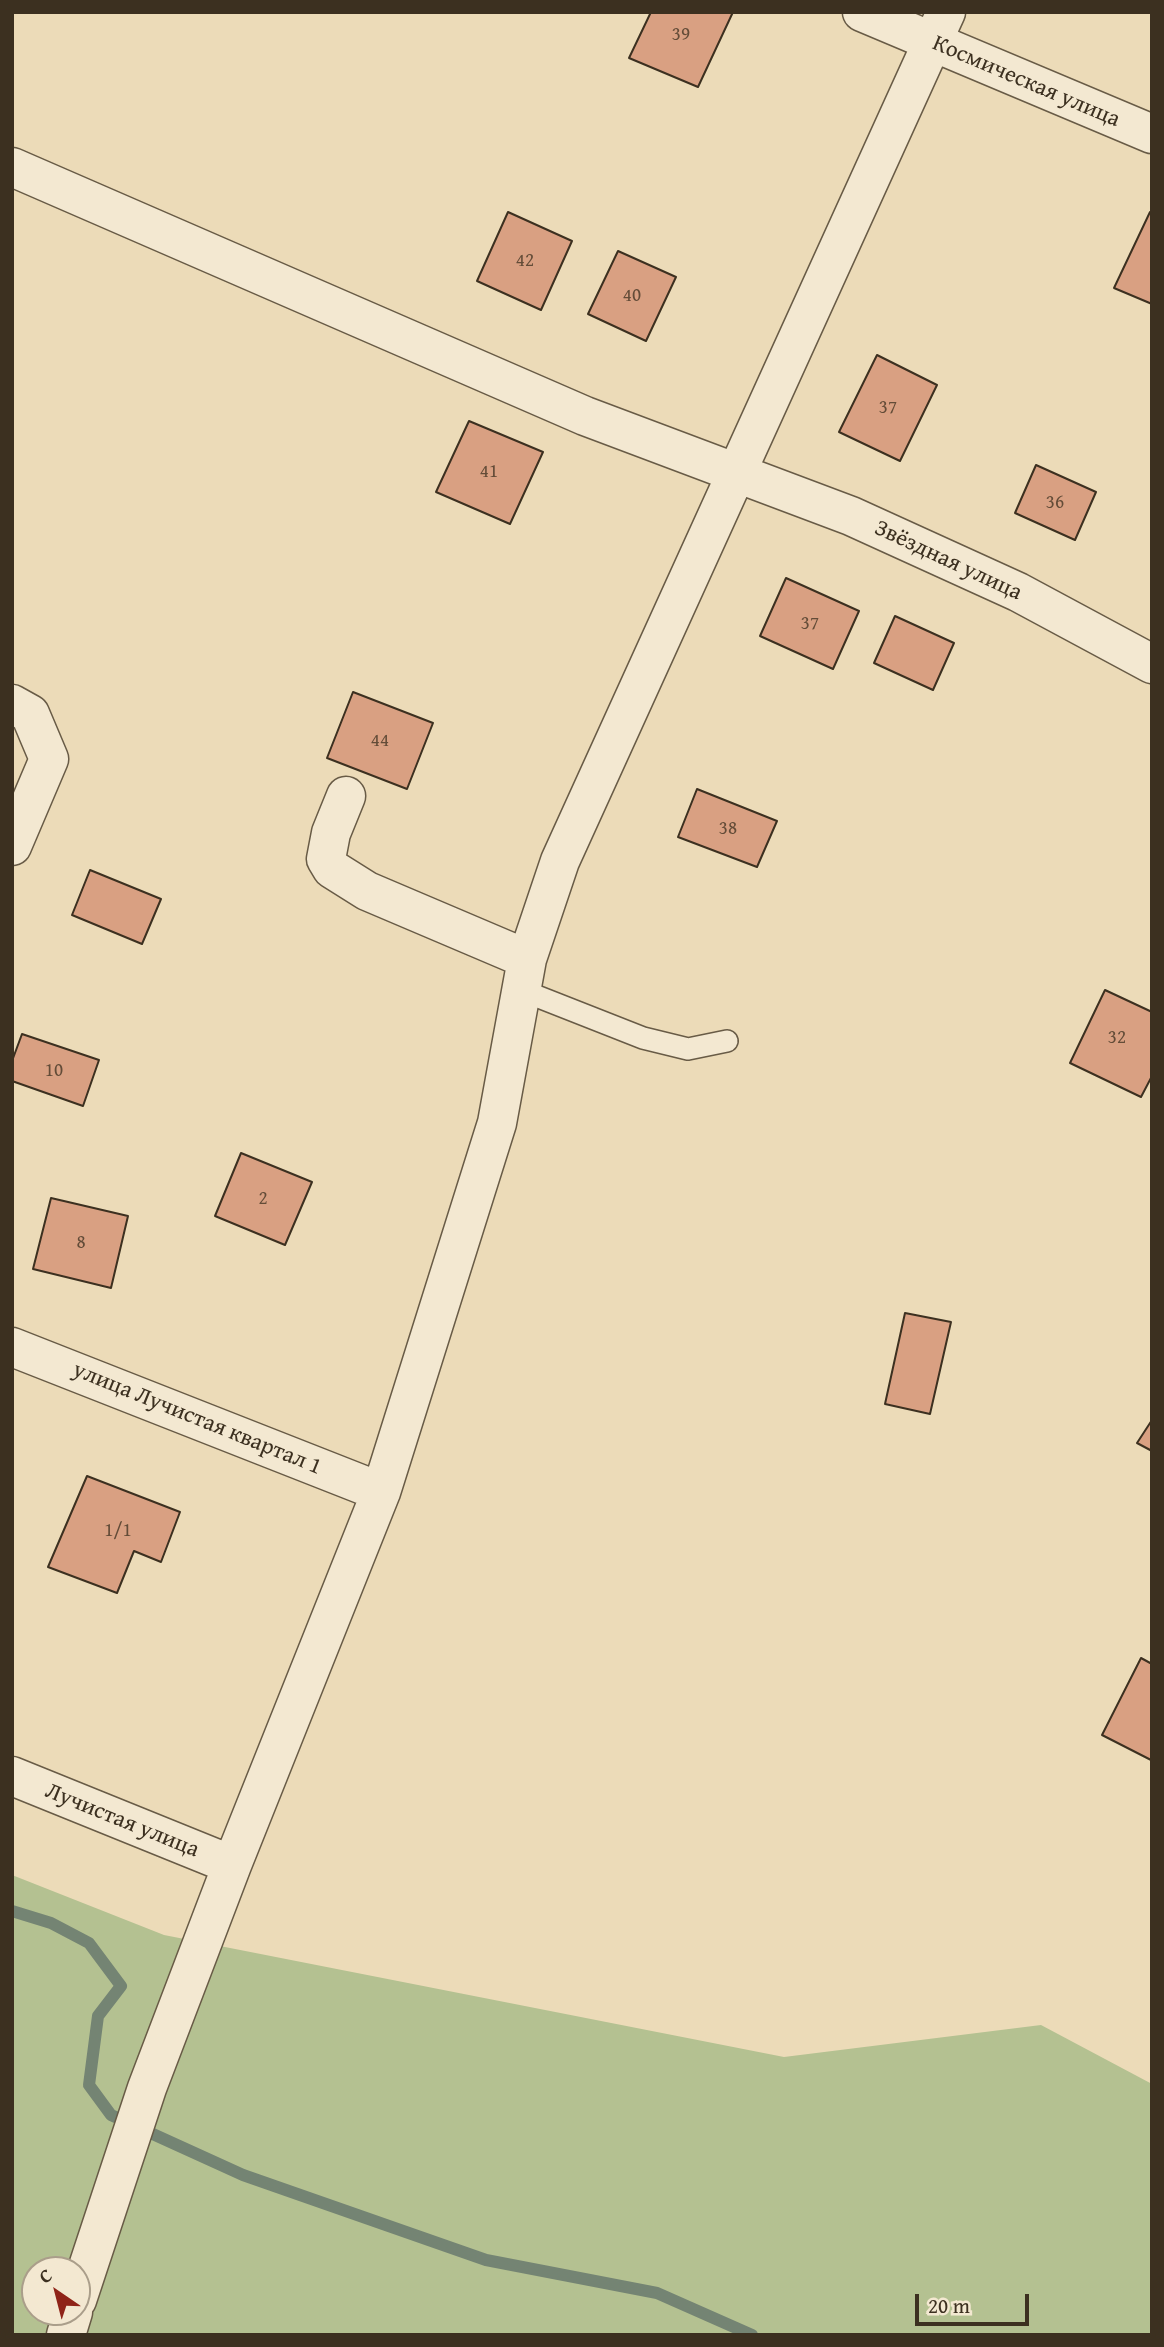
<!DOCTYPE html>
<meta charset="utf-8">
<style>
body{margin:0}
#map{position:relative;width:1164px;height:2347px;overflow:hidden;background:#ecdbb8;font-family:"Gentium Book Plus",serif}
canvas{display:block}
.frame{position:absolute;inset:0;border:14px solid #3c3020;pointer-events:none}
.north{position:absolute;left:21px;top:2256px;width:70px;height:70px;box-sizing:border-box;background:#f3e8d1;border:2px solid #aa9e8a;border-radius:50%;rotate:325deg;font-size:19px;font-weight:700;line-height:28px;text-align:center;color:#3c3020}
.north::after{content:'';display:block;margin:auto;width:24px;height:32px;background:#8f2418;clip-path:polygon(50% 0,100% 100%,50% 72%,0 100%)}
.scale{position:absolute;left:915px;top:2294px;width:114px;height:32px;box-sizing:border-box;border:4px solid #3c3020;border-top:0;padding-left:9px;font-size:21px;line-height:24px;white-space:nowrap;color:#3c3020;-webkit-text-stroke:5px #f3e8d1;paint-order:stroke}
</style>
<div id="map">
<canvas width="1164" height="2347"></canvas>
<div class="frame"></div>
<div class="north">С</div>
<div class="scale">20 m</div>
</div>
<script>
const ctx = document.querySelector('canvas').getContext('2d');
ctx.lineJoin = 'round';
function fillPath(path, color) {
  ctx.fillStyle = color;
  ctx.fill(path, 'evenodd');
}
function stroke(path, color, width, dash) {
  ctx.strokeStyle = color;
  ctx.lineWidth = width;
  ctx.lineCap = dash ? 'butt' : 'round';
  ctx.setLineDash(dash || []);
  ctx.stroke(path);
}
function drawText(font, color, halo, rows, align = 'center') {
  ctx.font = font + ' "Gentium Book Plus",serif';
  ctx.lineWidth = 5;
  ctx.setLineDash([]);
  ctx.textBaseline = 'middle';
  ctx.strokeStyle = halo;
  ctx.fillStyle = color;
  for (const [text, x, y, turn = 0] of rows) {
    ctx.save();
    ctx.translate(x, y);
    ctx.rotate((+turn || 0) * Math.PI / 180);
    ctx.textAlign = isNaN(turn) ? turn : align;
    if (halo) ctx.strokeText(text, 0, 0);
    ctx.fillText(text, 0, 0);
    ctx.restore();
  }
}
const green = new Path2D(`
 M 12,1875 L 164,1935 L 784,2057 L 1041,2025 L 1152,2084 L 1152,2335 L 12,2335 ZM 35,2270 L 77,2270 L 77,2312 L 35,2312 Z`);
const stream = new Path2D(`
 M 12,1911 L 51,1923 L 89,1943 L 121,1986 L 98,2016 L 89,2085 L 111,2115 L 243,2175 L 486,2260 L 657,2293 L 752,2335`);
const building = new Path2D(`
 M 651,12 L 733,12 L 698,87 L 629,58 Z
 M 508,212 L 572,241 L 541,310 L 477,281 Z
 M 1150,212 L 1152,213 L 1152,304 L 1114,288 Z
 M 618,251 L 676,277 L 646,341 L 588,314 Z
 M 877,355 L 937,385 L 900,461 L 839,432 Z
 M 469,421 L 543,452 L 510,524 L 436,492 Z
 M 1036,465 L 1096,492 L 1075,540 L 1015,513 Z
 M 786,578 L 859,611 L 833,669 L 760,636 Z
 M 895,616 L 954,643 L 933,690 L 874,663 Z
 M 353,692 L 433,723 L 407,789 L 327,758 Z
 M 697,789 L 777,821 L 757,867 L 678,837 Z
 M 90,870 L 161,899 L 142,944 L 72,915 Z
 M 1105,990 L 1152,1012 L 1152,1076 L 1141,1097 L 1070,1063 Z
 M 22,1034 L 99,1060 L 83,1106 L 12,1081 L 12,1061 Z
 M 241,1153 L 312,1182 L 285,1245 L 215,1216 Z
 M 51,1198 L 128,1216 L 111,1288 L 33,1269 Z
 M 905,1313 L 951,1322 L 930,1414 L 885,1404 Z
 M 1152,1420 L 1152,1451 L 1137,1443 Z
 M 87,1476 L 180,1512 L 161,1562 L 134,1551 L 117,1593 L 48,1567 Z
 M 1141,1658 L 1152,1664 L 1151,1760 L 1102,1735 Z`);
const lane = new Path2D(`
 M 521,990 L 643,1038 L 688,1049 L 727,1041`);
const street = new Path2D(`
 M 862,12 L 1152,134
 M 12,167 L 585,416 L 851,516 L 1018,592 L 1152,664
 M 12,704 L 30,714 L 49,759 L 12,846
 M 346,796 L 331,833 L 326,859 L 332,869 L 367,891 L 527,959
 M 12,1347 L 381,1492
 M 12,1776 L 232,1865
 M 77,2300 L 147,2088 L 232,1865 L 381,1492 L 497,1123 L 527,959 L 560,861 L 946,12
 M 66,2335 L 73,2312`);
const numberNames = [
 ["39",681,35],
 ["42",525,261],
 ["40",632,296],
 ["37",888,408],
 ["41",489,472],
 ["36",1055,503],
 ["37",810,624],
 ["44",380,741],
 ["38",728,829],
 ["32",1117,1038],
 ["10",54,1071],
 ["2",263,1199],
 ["8",81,1243],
 ["1/1",118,1531]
];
const streetNames = [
 ["Космическая улица",1026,82,23],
 ["Звёздная улица",948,561,25],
 ["улица Лучистая квартал 1",197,1419,22],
 ["Лучистая улица",122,1821,22]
];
fillPath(green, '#b4c191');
stroke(stream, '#748473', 12);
fillPath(building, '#d9a082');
stroke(building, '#3c3020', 2);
stroke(lane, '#685b46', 24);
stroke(street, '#685b46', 41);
stroke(lane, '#f3e8d1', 21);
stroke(street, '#f3e8d1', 38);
drawText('19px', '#634c38', null, numberNames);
drawText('23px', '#3c3020', '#f3e8d1', streetNames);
</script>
